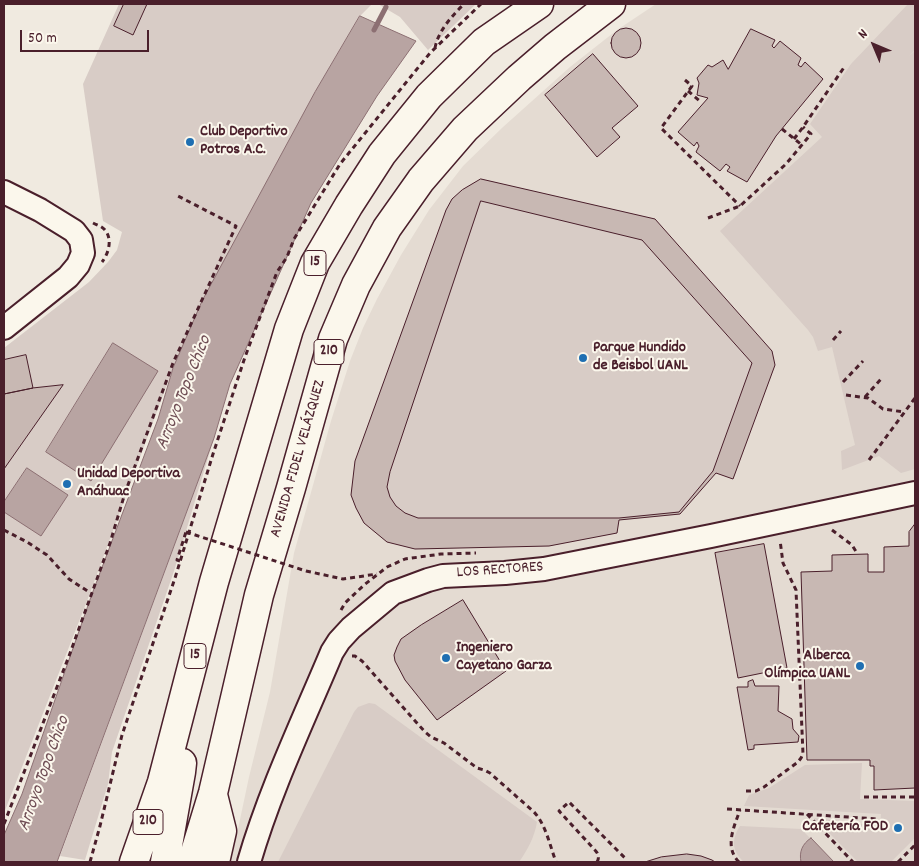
<!DOCTYPE html>
<meta charset="utf-8">
<style>
body{margin:0}
#map{position:relative;width:919px;height:866px;overflow:hidden;background:#f0eae0;font-family:Dekko,sans-serif}
canvas{display:block}
.frame{position:absolute;inset:0;border:5px solid #4a1f2b;pointer-events:none}
.north{position:absolute;left:849px;top:20px;width:50px;height:50px;-webkit-text-stroke:4px #fbf7ec;paint-order:stroke;rotate:315deg;font-size:14px;font-weight:700;line-height:20px;text-align:center;color:#4a1f2b}
.north::after{content:'';display:block;margin:auto;width:18px;height:22px;background:#4a1f2b;clip-path:polygon(50% 0,100% 100%,50% 72%,0 100%)}
.scale{position:absolute;left:20px;top:30px;width:129px;height:22px;box-sizing:border-box;border:2px solid #4a1f2b;border-top:0;padding-left:6px;font-size:15px;line-height:18px;white-space:nowrap;color:#4a1f2b;-webkit-text-stroke:4px #fbf7ec;paint-order:stroke}
</style>
<div id="map">
<canvas width="919" height="866"></canvas>
<div class="frame"></div>
<div class="north">N</div>
<div class="scale">50 m</div>
</div>
<script>
const ctx = document.querySelector('canvas').getContext('2d');
ctx.lineJoin = 'round';
function fillPath(path, color) {
  ctx.fillStyle = color;
  ctx.fill(path, 'evenodd');
}
function stroke(path, color, width, dash) {
  ctx.strokeStyle = color;
  ctx.lineWidth = width;
  ctx.lineCap = dash ? 'butt' : 'round';
  ctx.setLineDash(dash || []);
  ctx.stroke(path);
}
function drawText(font, color, halo, rows, align = 'center') {
  ctx.font = font + ' Dekko,sans-serif';
  ctx.lineWidth = 4;
  ctx.setLineDash([]);
  ctx.textBaseline = 'middle';
  ctx.strokeStyle = halo;
  ctx.fillStyle = color;
  for (const [text, x, y, turn = 0] of rows) {
    ctx.save();
    ctx.translate(x, y);
    ctx.rotate((+turn || 0) * Math.PI / 180);
    ctx.textAlign = isNaN(turn) ? turn : align;
    if (halo) ctx.strokeText(text, 0, 0);
    ctx.fillText(text, 0, 0);
    ctx.restore();
  }
}
const built = new Path2D(`
 M 656,4 L 915,4 L 915,862 L 231,862 L 249,777 L 270,692 L 294,553 L 331,421 L 350,361 L 363,328 L 377,299 L 401,255 L 429,210 L 463,166 L 503,127 L 570,67 L 617,30 Z`);
const green = new Path2D(`
 M 119,4 L 372,4 L 360,16 L 173,368 L 87,601 L 4,813 L 4,348 L 89,282 L 108,262 L 117,250 L 122,232 L 103,221 L 83,84 Z
 M 378,4 L 476,4 L 428,50 L 400,17 Z
 M 908,4 L 915,4 L 915,50 L 909,56 L 915,51 L 915,469 L 901,473 L 879,456 L 842,470 L 841,451 L 855,445 L 832,347 L 818,351 L 813,337 L 808,330 L 720,231 L 822,137 L 810,124 L 851,64 Z
 M 481,179 L 655,219 L 772,351 L 775,365 L 733,479 L 716,473 L 680,514 L 619,520 L 617,533 L 549,546 L 415,549 L 387,542 L 364,523 L 356,508 L 351,495 L 355,461 L 446,210 C 455,195 465,186 481,179 Z
 M 214,438 L 174,571 L 112,752 L 108,784 L 85,860 L 60,856 Z
 M 369,703 L 375,704 L 537,822 C 535,836 527,851 519,862 L 278,862 L 354,712 L 358,707 Z
 M 862,763 L 860,799 L 915,801 L 915,838 L 891,862 L 858,862 L 814,818 L 880,826 L 881,814 L 744,806 L 749,795 L 769,788 L 805,765 Z
 M 740,826 L 801,829 L 834,862 L 744,862 C 732,851 731,840 740,826 Z`);
const water = new Path2D(`
 M 360,16 L 416,41 L 377,96 L 311,203 L 230,384 L 214,438 L 57,862 L 4,862 L 4,835 L 22,794 L 92,594 L 158,419 L 173,368 L 202,301 L 315,92 Z
 M 113,343 L 158,371 L 91,481 L 46,452 Z
 M 27,468 L 68,495 L 41,536 L 4,512 L 4,502 Z
 M 811,838 L 834,862 L 801,862 C 799,852 802,844 811,838 Z`);
const stream = new Path2D(`
 M 374,30 L 386,7`);
const building = new Path2D(`
 M 124,4 L 147,4 L 133,35 L 114,26 Z
 M611 43a15 15 0 1 1 30 0a15 15 0 1 1-30 0Z
 M 751,29 L 775,40 L 772,46 L 774,48 L 780,41 L 801,58 L 798,65 L 801,67 L 805,62 L 823,79 L 776,136 L 747,182 L 727,171 L 730,167 L 726,164 L 720,171 L 696,152 L 699,146 L 697,142 L 694,146 L 678,132 L 708,98 L 697,95 L 699,83 L 697,78 L 708,65 L 712,67 L 723,60 L 728,69 Z
 M 593,54 L 638,106 L 612,128 L 620,137 L 597,157 L 545,95 Z
 M 481,179 L 655,219 L 772,351 L 775,365 L 733,479 L 716,473 L 680,514 L 619,520 L 617,533 L 549,546 L 415,549 L 387,542 L 364,523 L 356,508 L 351,495 L 355,461 L 446,210 L 452,199 L 462,190 ZM 481,201 L 642,240 L 752,363 L 713,471 L 679,512 L 619,518 L 418,518 L 405,513 L 396,506 L 390,497 L 387,487 L 390,472 Z
 M 26,355 L 33,388 L 4,394 L 4,360 Z
 M 63,385 L 4,469 L 4,394 L 33,388 Z
 M 915,524 L 915,788 L 874,790 L 874,766 L 870,766 L 870,760 L 807,760 L 801,572 L 832,571 L 832,555 L 868,554 L 868,572 L 884,572 L 884,547 L 909,546 L 909,532 Z
 M 764,544 L 787,668 L 738,678 L 715,553 Z
 M 463,600 L 506,671 L 437,720 L 405,680 L 395,661 L 394,655 L 397,647 L 401,639 L 421,625 Z
 M 753,680 L 755,686 L 779,686 L 778,711 L 792,719 L 793,729 L 799,736 L 798,742 L 754,745 L 754,749 L 748,750 L 737,687 L 748,687 L 748,682 Z
 M 687,854 L 701,856 L 712,860 L 715,862 L 645,862 L 661,857 Z`);
const path = new Path2D(`
 M 435,48 C 438,31 452,16 464,4
 M 685,80 L 692,86 L 661,128 L 740,206
 M 688,91 L 701,102
 M 782,129 L 802,145
 M 794,139 L 803,127 L 845,66
 M 708,218 L 740,206 L 786,164 L 811,134 L 803,127
 M 93,223 C 97,225 101,226 104,229 C 113,238 109,253 102,262
 M 833,340 L 841,331
 M 843,382 L 863,361
 M 846,395 L 868,398 L 883,409 L 904,412
 M 865,397 L 882,378
 M 869,460 L 915,398
 M 4,530 L 27,542 L 47,555 L 69,579 L 92,594
 M 832,530 L 852,545 L 857,553
 M 180,561 L 177,560 L 186,532
 M 306,571 L 343,579 L 377,574
 M 341,610 L 345,603 L 364,585 L 387,567 L 405,559 L 441,554 L 476,553
 M 352,656 L 355,656 L 362,661 L 425,732 L 431,737 L 444,743 L 477,768 L 484,770 L 490,773 L 534,812 C 546,825 550,846 556,862
 M 746,791 L 756,791 L 764,787 L 798,762 L 801,758 L 803,754 L 796,590 L 783,563 L 780,540
 M 864,797 L 915,797
 M 727,809 L 877,819
 M 807,814 L 853,862
 M 4,824 L 69,656 L 110,543 L 125,493 L 173,363 L 236,226 L 178,196
 M 90,862 L 100,826 L 122,735 L 175,578 L 213,454 L 245,357 L 277,272 L 287,257 L 294,239 L 340,164 L 430,53 L 481,4
 M 597,862 C 600,857 598,853 594,849 L 559,811 L 569,802 L 625,858
 M 739,862 C 724,847 734,827 740,810
 M 898,862 L 915,845`);
const minor = new Path2D(`
 M 4,192 L 40,210 L 74,231 L 81,240 L 83,253 L 78,265 L 68,277 L 4,328
 M 249,862 C 270,790 303,721 332,652 L 339,641 L 351,628 L 393,593 L 428,580 L 443,576 L 505,573 L 544,569 L 711,536 L 915,493`);
const highway = new Path2D(`
 M 213,795 L 222,831 L 215,862
 M 134,862 L 162,782 L 214,582 L 289,329 L 315,263 L 349,205 L 382,154 L 429,96 L 484,42 L 539,4
 M 165,862 L 181,772 L 182,763
 M 192,862 L 213,793 L 259,595 L 291,488 L 333,339 L 356,285 L 387,228 L 421,180 L 465,129 L 519,78 L 555,47 L 611,4`);
const pathBridge = new Path2D(`
 M 186,532 L 306,571`);
const markers = [
 [190,142,5,"#1f6fb2"],
 [583,358,5,"#1f6fb2"],
 [67,484,5,"#1f6fb2"],
 [446,658,5,"#1f6fb2"],
 [860,666,5,"#1f6fb2"],
 [898,828,5,"#1f6fb2"]
];
const shields = [
 [315,263,22],
 [329,352,30],
 [195,656,22],
 [148,822,30]
];
const shieldNames = [
 ["15",315,263],
 ["210",329,352],
 ["15",195,656],
 ["210",148,822]
];
const poiNames = [
 ["Club Deportivo",200,133],
 ["Potros A.C.",200,151],
 ["Parque Hundido",593,349],
 ["de Beisbol UANL",593,367],
 ["Unidad Deportiva",77,475],
 ["Anáhuac",77,493],
 ["Ingeniero",456,649],
 ["Cayetano Garza",456,667],
 ["Alberca",850,657,"right"],
 ["Olímpica UANL",850,675,"right"],
 ["Cafetería FOD",888,828,"right"]
];
const streetNames = [
 ["AVENIDA FIDEL VELÁZQUEZ",299,459,-74],
 ["LOS RECTORES",500,571,-4]
];
const waterNames = [
 ["Arroyo Topo Chico",185,393,-68],
 ["Arroyo Topo Chico",45,774,-70]
];
fillPath(built, '#e4dbd2');
fillPath(green, '#d8ccc6');
fillPath(water, '#b8a4a2');
stroke(water, '#8c6f72', 1);
stroke(stream, '#8c6f72', 5);
fillPath(building, '#c8b8b3');
stroke(building, '#4a1f2b', 1);
stroke(minor, '#4a1f2b', 26);
stroke(highway, '#4a1f2b', 31);
stroke(path, '#4a1f2b', 3, [5, 4]);
stroke(minor, '#fbf7ec', 22);
stroke(highway, '#fbf7ec', 28);
stroke(pathBridge, '#4a1f2b', 3, [5, 4]);
for (const [x, y, r, color] of markers) {
  const dot = new Path2D();
  dot.arc(x, y, r, 0, 2 * Math.PI);
  ctx.fillStyle = color;
  ctx.fill(dot);
  stroke(dot, '#fbf7ec', 2);
}
for (const [x, y, w] of shields) {
  const box = new Path2D();
  box.roundRect(x - w / 2, y - 12.5, w, 25, 4);
  ctx.fillStyle = '#fbf7ec';
  ctx.fill(box);
  stroke(box, '#4a1f2b', 1);
}
drawText('bold 15px', '#4a1f2b', null, shieldNames);
drawText('bold 16px', '#4a1f2b', '#fbf7ec', poiNames, 'left');
drawText('16px', '#4a1f2b', '#fbf7ec', streetNames);
drawText('italic 18px', '#704e55', '#fbf7ec', waterNames);
</script>
